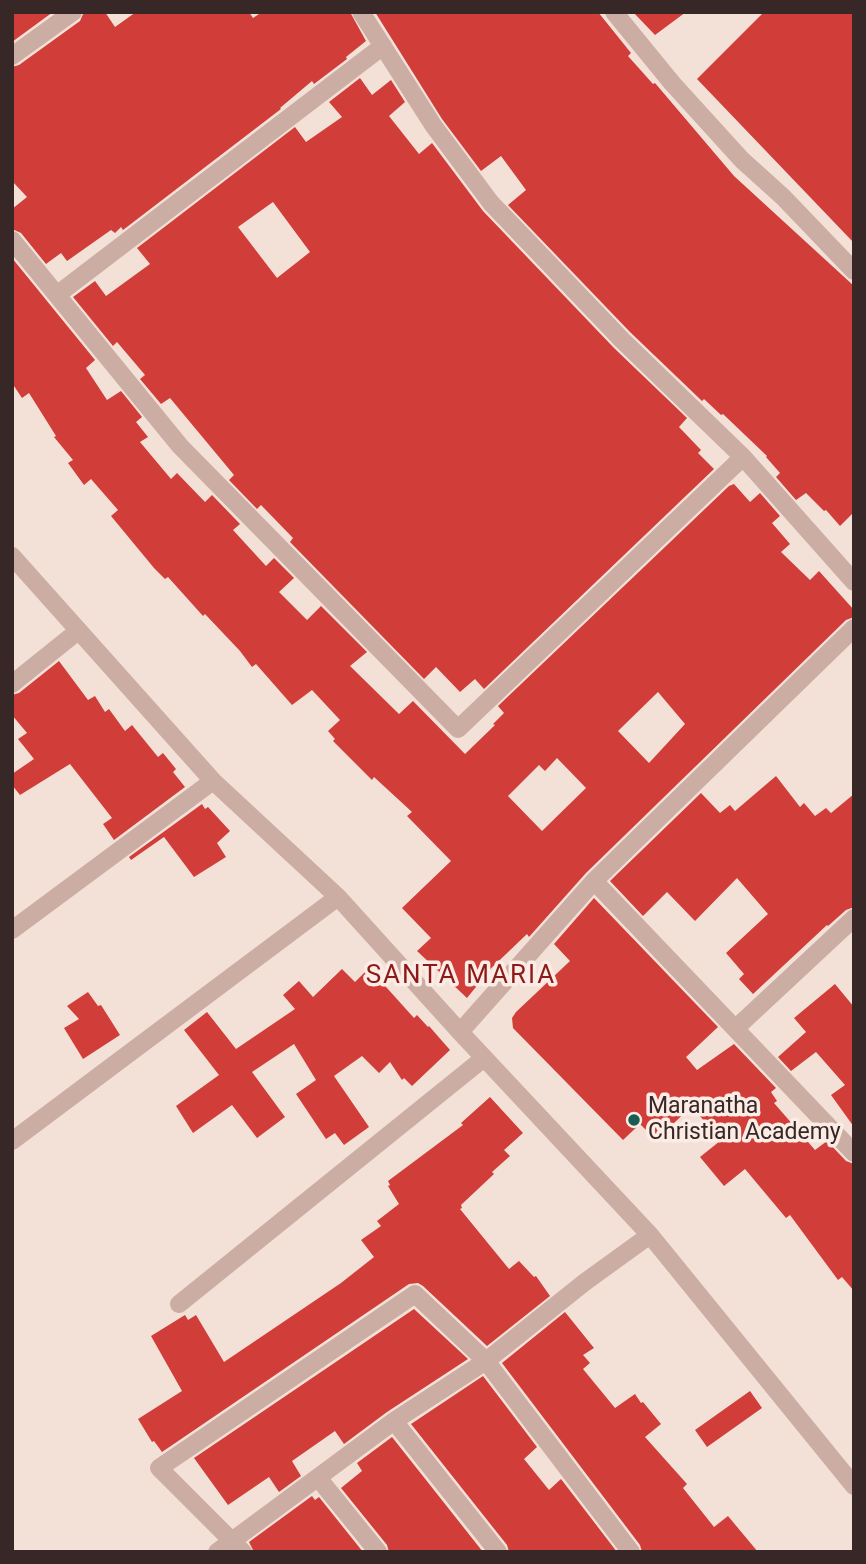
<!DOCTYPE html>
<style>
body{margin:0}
#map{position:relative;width:866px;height:1564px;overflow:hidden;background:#f3e1d8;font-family:Roboto,sans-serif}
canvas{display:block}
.frame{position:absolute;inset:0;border:14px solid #372726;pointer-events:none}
</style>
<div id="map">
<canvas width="866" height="1564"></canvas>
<div class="frame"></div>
</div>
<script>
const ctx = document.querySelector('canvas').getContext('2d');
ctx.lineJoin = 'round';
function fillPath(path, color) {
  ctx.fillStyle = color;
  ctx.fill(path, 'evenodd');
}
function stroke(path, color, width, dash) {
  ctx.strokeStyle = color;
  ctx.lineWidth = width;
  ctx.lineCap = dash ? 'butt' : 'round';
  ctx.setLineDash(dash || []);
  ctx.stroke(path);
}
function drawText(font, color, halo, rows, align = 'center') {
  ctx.font = font + ' Roboto,sans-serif';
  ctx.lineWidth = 7;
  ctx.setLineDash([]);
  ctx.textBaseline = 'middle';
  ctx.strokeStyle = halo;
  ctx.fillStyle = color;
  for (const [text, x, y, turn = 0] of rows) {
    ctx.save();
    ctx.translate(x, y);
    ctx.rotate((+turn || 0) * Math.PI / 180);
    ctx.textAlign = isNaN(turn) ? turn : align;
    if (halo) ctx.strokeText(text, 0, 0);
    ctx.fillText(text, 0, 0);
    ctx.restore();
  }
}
const building = new Path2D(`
 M 12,12 L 53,12 L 12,42 Z
 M 84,12 L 105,12 L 115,27 L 136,12 L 249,12 L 253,18 L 262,12 L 350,12 L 366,41 L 346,57 L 347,59 L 314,84 L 312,81 L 280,108 L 281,109 L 123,230 L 121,227 L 115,233 L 111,230 L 67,261 L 61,253 L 46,264 L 21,233 L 12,229 L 12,209 L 27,197 L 12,181 L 12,67 L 19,65 L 80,21 Z
 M 375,12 L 598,12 L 631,53 L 628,56 L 653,84 L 655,83 L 734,176 L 854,286 L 854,512 L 840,526 L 826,510 L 824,511 L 806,493 L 796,500 L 776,477 L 780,473 L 766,457 L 767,456 L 723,414 L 721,415 L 704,399 L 702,401 L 630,332 L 508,205 L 526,190 L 501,156 L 481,171 L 442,119 Z
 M 633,12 L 686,12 L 655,35 Z
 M 764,12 L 854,12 L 854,243 L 697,79 Z
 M 360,78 L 372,95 L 391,80 L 405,102 L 389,116 L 419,154 L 432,143 L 483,211 L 614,348 L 687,418 L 679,427 L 701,450 L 698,453 L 714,469 L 484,689 L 475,679 L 460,692 L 436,667 L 424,679 L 290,542 L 293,538 L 261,505 L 257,509 L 229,480 L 234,475 L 170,398 L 161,404 L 140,379 L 145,375 L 117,342 L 113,346 L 73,297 L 95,281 L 106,296 L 150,264 L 137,248 L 295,127 L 306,142 L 342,117 L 329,102 ZM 273,202 L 310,252 L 277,278 L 238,227 Z
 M 12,258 L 95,360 L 86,368 L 107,400 L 121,391 L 142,417 L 136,422 L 148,437 L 140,442 L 171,479 L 177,473 L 205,502 L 212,495 L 240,524 L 233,530 L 266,566 L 274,558 L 294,578 L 279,592 L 307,620 L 321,606 L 367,652 L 350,666 L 399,714 L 413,701 L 465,754 L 495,725 L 493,724 L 504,713 L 498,706 L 729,486 L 734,484 L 750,502 L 760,493 L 780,516 L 772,523 L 790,544 L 781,552 L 810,580 L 819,571 L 854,610 L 854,617 L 846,620 L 586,873 L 529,937 L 527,934 L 483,976 L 484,977 L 467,998 L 417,951 L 431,938 L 402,908 L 451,861 L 407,816 L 412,812 L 374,777 L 372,780 L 333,741 L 335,739 L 328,731 L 340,720 L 312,690 L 292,705 L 256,664 L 252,667 L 240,651 L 205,614 L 203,616 L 168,577 L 165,579 L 154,568 L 111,516 L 118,510 L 91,479 L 84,485 L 68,463 L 73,460 L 54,437 L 56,436 L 29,393 L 22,398 L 12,383 ZM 658,692 L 685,724 L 649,763 L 618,731 ZM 557,758 L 586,788 L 542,831 L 508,796 L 539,765 L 545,771 Z
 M 59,661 L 88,700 L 95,696 L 105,712 L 109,709 L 125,731 L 132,725 L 158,757 L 163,753 L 176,769 L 173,772 L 185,787 L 114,840 L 103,824 L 112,818 L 70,764 L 20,795 L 12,785 L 12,774 L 34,759 L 18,739 L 27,733 L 12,715 L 12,695 L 19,693 Z
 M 776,776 L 800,807 L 804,803 L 815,816 L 826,808 L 831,813 L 854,794 L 854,907 L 846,910 L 828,926 L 827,925 L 753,994 L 739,979 L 744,974 L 726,953 L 768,914 L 737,878 L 695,921 L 667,892 L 643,916 L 610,881 L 701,793 L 720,813 L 730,805 L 735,811 Z
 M 202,804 L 205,809 L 208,807 L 230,831 L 217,843 L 226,857 L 194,877 L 164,837 L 131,860 L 129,857 Z
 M 594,898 L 718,1027 L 686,1057 L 697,1070 L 734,1044 L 776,1088 L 771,1092 L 777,1101 L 774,1103 L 815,1150 L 827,1141 L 846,1161 L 854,1164 L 854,1291 L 842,1277 L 838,1280 L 790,1215 L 786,1218 L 745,1169 L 724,1186 L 700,1157 L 720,1141 L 692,1106 L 656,1140 L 640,1124 L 623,1140 L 513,1028 L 512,1018 L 516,1012 L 570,961 L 554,944 Z
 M 369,968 L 414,1018 L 417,1015 L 428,1027 L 429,1026 L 450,1050 L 412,1086 L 404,1078 L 402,1080 L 390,1062 L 379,1073 L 362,1056 L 334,1076 L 369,1127 L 344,1145 L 335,1133 L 326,1139 L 296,1094 L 316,1080 L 294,1044 L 252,1072 L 285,1117 L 257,1138 L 232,1105 L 193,1133 L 176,1106 L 219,1075 L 184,1030 L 207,1012 L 236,1049 L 295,1009 L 283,995 L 299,981 L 313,997 L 342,969 L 355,982 Z
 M 835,984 L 854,1007 L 854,1127 L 831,1095 L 845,1085 L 816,1052 L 791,1071 L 778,1057 L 806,1032 L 794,1018 Z
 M 88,992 L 98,1006 L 101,1005 L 120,1035 L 83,1059 L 64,1028 L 79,1019 L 67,1006 Z
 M 490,1097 L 523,1133 L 504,1150 L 510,1156 L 492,1172 L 494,1174 L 461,1205 L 462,1208 L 460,1209 L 509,1269 L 519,1261 L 534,1277 L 536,1276 L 550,1296 L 487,1346 L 423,1286 L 418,1283 L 409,1284 L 162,1452 L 154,1441 L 152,1442 L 138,1419 L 182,1391 L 151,1336 L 185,1315 L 188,1320 L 196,1315 L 224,1362 L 341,1283 L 374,1257 L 361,1240 L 381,1226 L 377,1221 L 399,1204 L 388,1186 L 390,1185 L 388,1181 L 463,1125 L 461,1123 Z
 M 414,1309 L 468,1359 L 387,1412 L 344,1444 L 335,1431 L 292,1461 L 301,1476 L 279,1492 L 269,1477 L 228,1505 L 194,1458 Z
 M 565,1312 L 594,1348 L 583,1355 L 590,1363 L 583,1369 L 615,1408 L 635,1394 L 641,1403 L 643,1402 L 661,1424 L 645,1437 L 687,1484 L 683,1488 L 714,1527 L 728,1516 L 758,1552 L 642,1552 L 640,1545 L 502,1363 Z
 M 483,1376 L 537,1447 L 524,1459 L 549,1490 L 561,1479 L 617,1552 L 509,1552 L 507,1545 L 411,1424 Z
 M 750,1391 L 762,1408 L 707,1447 L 695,1430 Z
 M 392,1437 L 483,1552 L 389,1552 L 387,1545 L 341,1488 L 362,1471 L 357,1463 Z
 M 312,1496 L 315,1500 L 319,1497 L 363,1552 L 254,1552 L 249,1542 Z`);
const minor = new Path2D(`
 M 361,12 L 433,125 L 491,203 L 622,340 L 743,457 L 854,582
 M 614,12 L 672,83 L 742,160 L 783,197 L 854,271
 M 12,56 L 73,12
 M 12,240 L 180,446 L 458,729 L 743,457
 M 58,294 L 383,46
 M 12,556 L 213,781 L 338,897 L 460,1032 L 650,1235 L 854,1486
 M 12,684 L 78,631
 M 594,881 L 854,1153
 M 12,930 L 213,781
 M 736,1028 L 854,918
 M 460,1032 L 594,881 L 854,628
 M 12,1141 L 338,897
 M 179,1304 L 484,1058
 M 394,1421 L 498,1552
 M 319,1479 L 378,1552
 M 217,1552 L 394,1421 L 486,1361 L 585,1282 L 650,1235
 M 243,1552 L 159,1468 L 415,1294 L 486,1361 L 631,1552`);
const markers = [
 [634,1120,7,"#185c52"]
];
const poiNames = [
 ["Maranatha",648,1107],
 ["Christian Academy",648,1133]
];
const quarterNames = [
 ["SANTA MARIA",461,976]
];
fillPath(building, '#d13d39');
stroke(minor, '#ccada3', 18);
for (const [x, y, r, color] of markers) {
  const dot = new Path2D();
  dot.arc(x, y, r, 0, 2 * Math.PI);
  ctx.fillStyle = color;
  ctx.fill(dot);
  stroke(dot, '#fbece5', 2.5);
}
drawText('23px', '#372726', '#fbece5', poiNames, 'left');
ctx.letterSpacing = '2px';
drawText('26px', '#8d1a18', '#fbece5', quarterNames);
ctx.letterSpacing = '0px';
</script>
